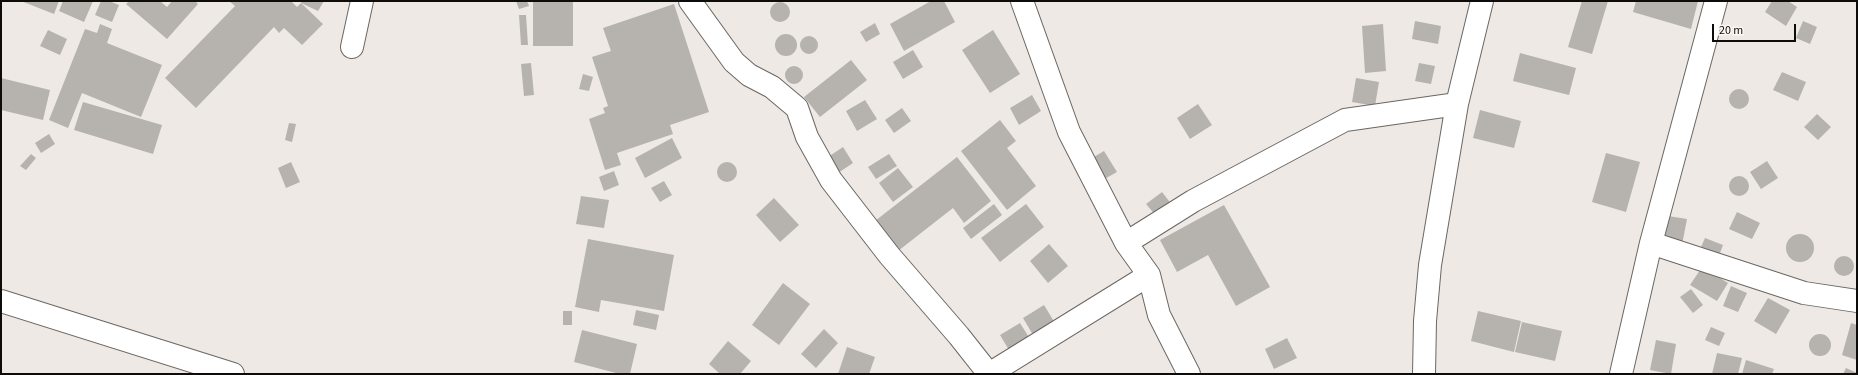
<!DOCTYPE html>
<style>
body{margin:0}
#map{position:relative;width:1858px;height:375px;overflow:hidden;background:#eee9e5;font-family:"Source Sans 3",sans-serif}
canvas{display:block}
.frame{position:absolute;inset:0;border:2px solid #0d0c0b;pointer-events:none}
.scale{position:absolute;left:1712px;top:24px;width:84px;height:18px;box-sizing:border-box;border:2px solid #0d0c0b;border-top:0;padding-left:5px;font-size:12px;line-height:14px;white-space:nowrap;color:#0d0c0b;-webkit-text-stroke:3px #fbf6f2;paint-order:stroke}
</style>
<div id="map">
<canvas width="1858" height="375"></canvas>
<div class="frame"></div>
<div class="scale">20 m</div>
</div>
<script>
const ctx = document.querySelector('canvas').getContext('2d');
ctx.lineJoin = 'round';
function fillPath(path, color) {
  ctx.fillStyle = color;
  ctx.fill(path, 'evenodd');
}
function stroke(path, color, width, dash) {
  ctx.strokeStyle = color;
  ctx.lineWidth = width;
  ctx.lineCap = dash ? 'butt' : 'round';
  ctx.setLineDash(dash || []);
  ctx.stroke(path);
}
const building = new Path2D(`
 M 21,1 L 59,1 L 54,14 Z
 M 63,1 L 93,1 L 84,22 L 59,11 Z
 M 101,1 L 109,1 L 119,5 L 112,22 L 95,15 Z
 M 129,1 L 160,1 L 167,7 L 172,1 L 195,1 L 198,4 L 167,39 L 126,4 Z
 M 229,1 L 291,1 L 297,7 L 301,3 L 323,24 L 302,45 L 284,28 L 279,33 L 274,27 L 196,108 L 165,78 L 235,6 Z
 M 302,1 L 324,1 L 318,11 L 301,3 Z
 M 516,1 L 527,1 L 529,6 L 519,9 Z
 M 533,1 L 573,1 L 573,46 L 533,46 Z
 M 931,1 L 944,1 L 955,22 L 904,51 L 890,24 Z
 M 1582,1 L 1608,1 L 1592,54 L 1568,47 Z
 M 1636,1 L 1698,1 L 1691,29 L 1633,12 Z
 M 1772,1 L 1788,1 L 1797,7 L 1786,26 L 1765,12 Z
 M770 12a10 10 0 1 1 20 0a10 10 0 1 1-20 0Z
 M 674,4 L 709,112 L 670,125 L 673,134 L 617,153 L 621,165 L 605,170 L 589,119 L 605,113 L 603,108 L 608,106 L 592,57 L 611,51 L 603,28 Z
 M 519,15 L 526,15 L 528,45 L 521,45 Z
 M 1415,21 L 1441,26 L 1438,44 L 1412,39 Z
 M 1803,21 L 1817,27 L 1810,44 L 1796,38 Z
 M 875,23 L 880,34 L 866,42 L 860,32 Z
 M 100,24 L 112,29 L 107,43 L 162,65 L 141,117 L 82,93 L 68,128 L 49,120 L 85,29 L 97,33 Z
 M 1383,24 L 1386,71 L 1365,73 L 1362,26 Z
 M 48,30 L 67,39 L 60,55 L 40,46 Z
 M 993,30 L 1020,74 L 990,93 L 962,50 Z
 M775 45a11 11 0 1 1 22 0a11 11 0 1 1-22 0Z
 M800 45a9 9 0 1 1 18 0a9 9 0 1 1-18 0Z
 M 913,50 L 923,67 L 903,79 L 893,62 Z
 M 1520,53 L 1576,68 L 1569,95 L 1513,81 Z
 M 851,60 L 867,80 L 820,117 L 804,97 Z
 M 531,63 L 534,95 L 524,96 L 521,64 Z
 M 1419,63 L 1435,66 L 1431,84 L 1415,81 Z
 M785 75a9 9 0 1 1 18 0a9 9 0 1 1-18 0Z
 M 1782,72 L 1806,82 L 1798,101 L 1773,90 Z
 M 583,74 L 593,77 L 589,91 L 579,89 Z
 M 1,78 L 50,90 L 43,120 L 1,110 Z
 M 1356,78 L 1379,82 L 1375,106 L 1352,102 Z
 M1729 99a10 10 0 1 1 20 0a10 10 0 1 1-20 0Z
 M 1032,95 L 1041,111 L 1019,125 L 1010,108 Z
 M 865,100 L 877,119 L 857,131 L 846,111 Z
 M 83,102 L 162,125 L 153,154 L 74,130 Z
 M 1198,104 L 1212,125 L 1190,139 L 1177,118 Z
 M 902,108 L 911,121 L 894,133 L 885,120 Z
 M 1480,110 L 1521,121 L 1514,148 L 1473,138 Z
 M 1817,114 L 1831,127 L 1818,140 L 1804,127 Z
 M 1000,120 L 1016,141 L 1007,148 L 1036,186 L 1007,210 L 961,151 Z
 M 289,123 L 296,124 L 292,142 L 285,140 Z
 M 49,134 L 55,144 L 41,153 L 35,143 Z
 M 672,138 L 682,158 L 645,178 L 635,158 Z
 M 843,147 L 853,163 L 838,173 L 828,157 Z
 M 1104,151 L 1117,172 L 1099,182 L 1087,161 Z
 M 1606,153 L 1640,162 L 1626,212 L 1592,202 Z
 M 31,154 L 36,158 L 26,170 L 20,166 Z
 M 889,154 L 897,166 L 876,179 L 868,167 Z
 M 957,157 L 991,201 L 964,223 L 953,208 L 898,251 L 875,221 Z
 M 1767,161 L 1778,178 L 1761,189 L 1750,172 Z
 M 291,162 L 300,182 L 286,188 L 278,168 Z
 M717 172a10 10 0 1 1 20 0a10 10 0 1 1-20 0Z
 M 898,168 L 913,187 L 893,202 L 879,183 Z
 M 614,171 L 619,185 L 604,191 L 599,177 Z
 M1729 186a10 10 0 1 1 20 0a10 10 0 1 1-20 0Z
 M 664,181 L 672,195 L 660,202 L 651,188 Z
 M 1162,192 L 1172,205 L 1157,217 L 1146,204 Z
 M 581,196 L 609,200 L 604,228 L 576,224 Z
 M 774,198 L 799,225 L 780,242 L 756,215 Z
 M 994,204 L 1002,215 L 971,239 L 963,228 Z
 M 1026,204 L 1044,227 L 1000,262 L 981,238 Z
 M 1224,205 L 1270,287 L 1236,306 L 1208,255 L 1177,272 L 1160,240 Z
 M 1737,212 L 1760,223 L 1752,239 L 1729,229 Z
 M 1668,216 L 1687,219 L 1682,245 L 1663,242 Z
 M1786 248a14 14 0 1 1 28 0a14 14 0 1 1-28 0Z
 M 1705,238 L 1723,245 L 1717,261 L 1698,254 Z
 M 588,239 L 674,255 L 664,311 L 601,300 L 599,312 L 575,307 Z
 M 1049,244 L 1068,266 L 1048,283 L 1030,261 Z
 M1834 266a10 10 0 1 1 20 0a10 10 0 1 1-20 0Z
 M 1702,267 L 1728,283 L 1717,301 L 1690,285 Z
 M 783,283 L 810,304 L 779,345 L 752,325 Z
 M 1731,286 L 1747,293 L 1738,312 L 1723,306 Z
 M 1691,289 L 1703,305 L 1693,313 L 1680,297 Z
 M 1768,298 L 1790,310 L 1776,334 L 1754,321 Z
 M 1044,305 L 1058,328 L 1036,340 L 1023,318 Z
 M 636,310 L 659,315 L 656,330 L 633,325 Z
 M 563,311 L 572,311 L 572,325 L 563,325 Z
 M 1478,311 L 1521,321 L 1514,352 L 1471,341 Z
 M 1522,322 L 1562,331 L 1555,361 L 1515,352 Z
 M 1020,323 L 1032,342 L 1012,355 L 1000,335 Z
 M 1851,323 L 1857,325 L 1857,360 L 1842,355 Z
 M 1711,327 L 1725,333 L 1719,346 L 1705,340 Z
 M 824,329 L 838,343 L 816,368 L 801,354 Z
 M 582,330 L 637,344 L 630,374 L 620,374 L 574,362 Z
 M1809 345a11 11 0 1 1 22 0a11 11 0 1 1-22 0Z
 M 1287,338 L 1297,358 L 1274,369 L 1265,349 Z
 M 1656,340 L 1676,344 L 1671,374 L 1650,370 Z
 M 728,341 L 751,361 L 740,374 L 720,374 L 709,364 Z
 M 847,347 L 875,357 L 869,374 L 838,374 Z
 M 1717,353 L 1742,358 L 1738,374 L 1712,374 Z
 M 1746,360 L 1774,369 L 1772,374 L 1742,374 Z
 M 1846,368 L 1857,373 L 1857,374 L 1843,374 Z`);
const street = new Path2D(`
 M 690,1 L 734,62 L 749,75 L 772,87 L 797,108 L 807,137 L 831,180 L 889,255 L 959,336 L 989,374
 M 1022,1 L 1069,132 L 1126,243 L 1149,275 L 1159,315 L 1189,374
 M 352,47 L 362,1
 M 1126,243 L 1193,201 L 1345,120 L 1457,104
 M 1651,243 L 1804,293 L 1857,301
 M 1,301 L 233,374
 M 989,374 L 1149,275
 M 1424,374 L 1425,321 L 1430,265 L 1457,104 L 1482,1
 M 1621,374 L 1651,243 L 1716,1`);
fillPath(building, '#b6b2ad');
stroke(street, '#6b6763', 24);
stroke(street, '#fff', 22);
</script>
